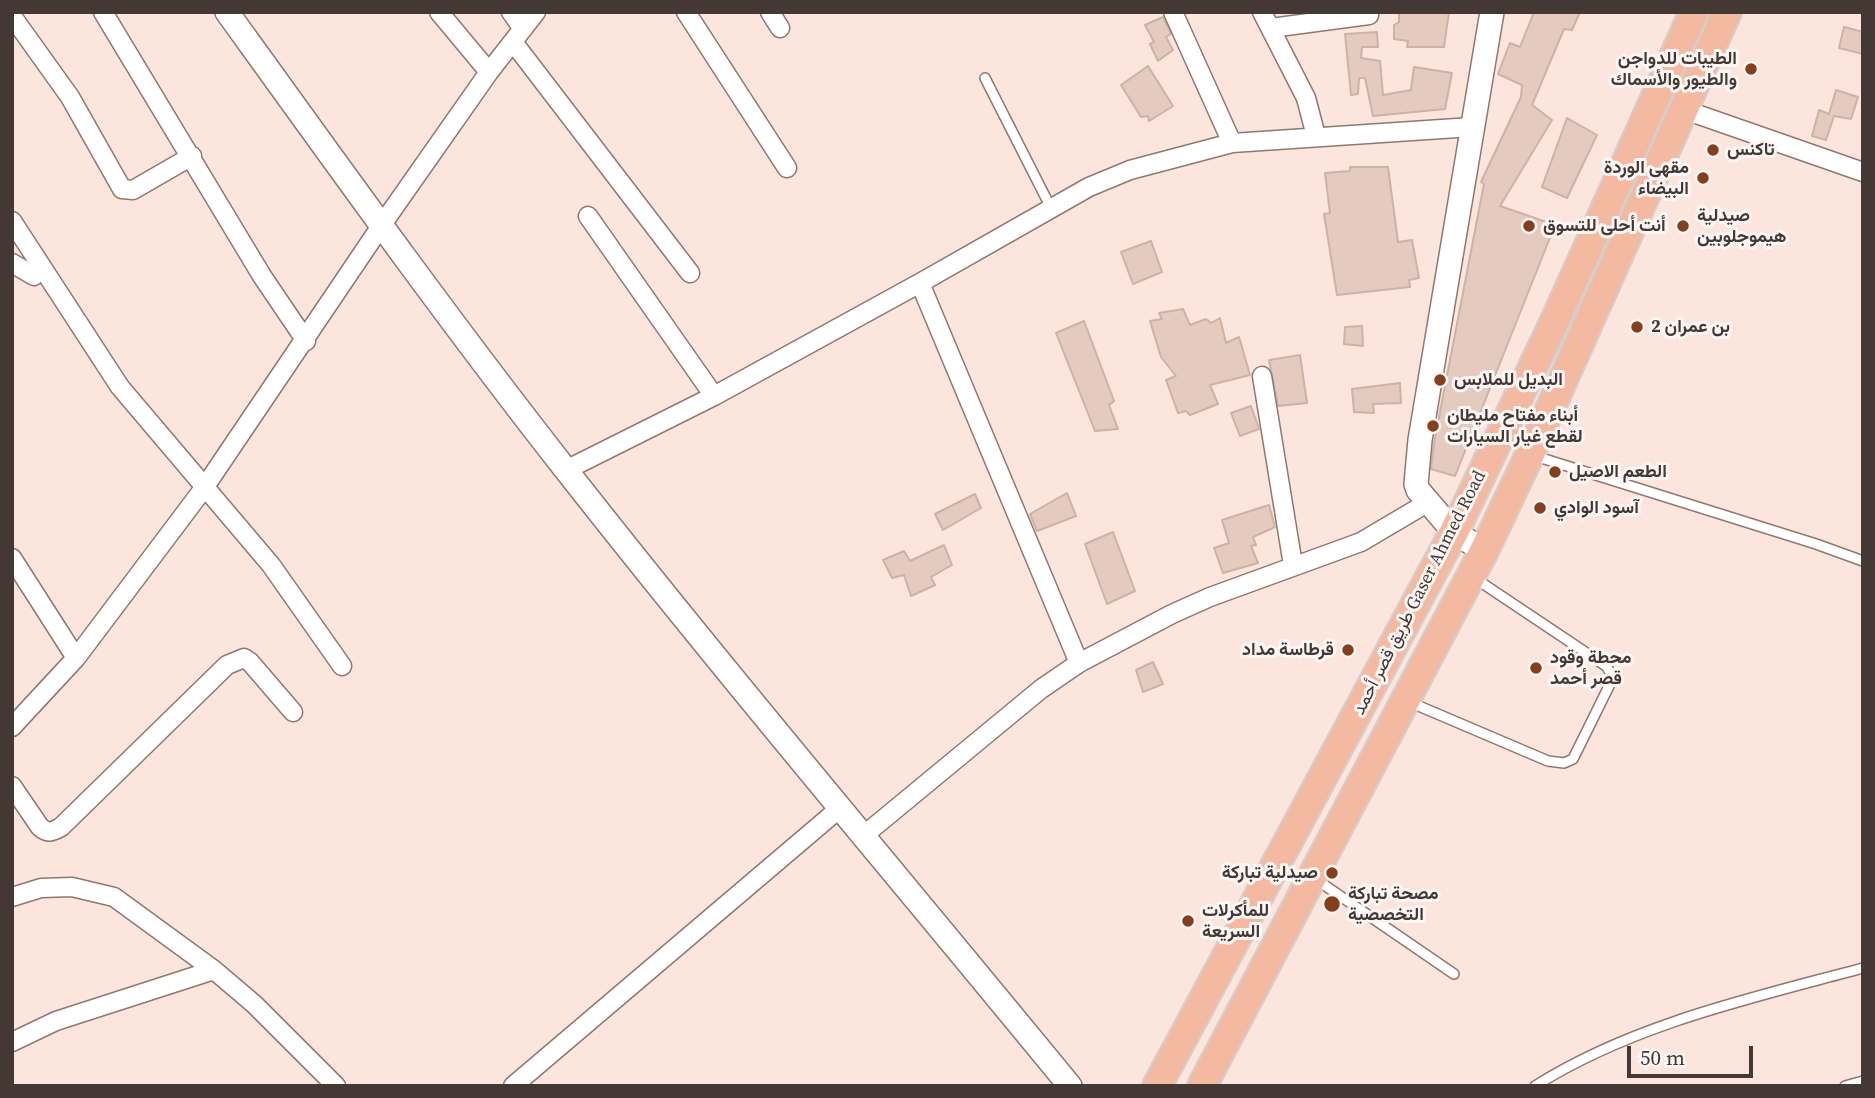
<!DOCTYPE html>
<meta charset="utf-8">
<style>
body{margin:0}
#map{position:relative;width:1875px;height:1098px;overflow:hidden;background:#fbe5dc;font-family:"Source Serif 4",serif}
canvas{display:block}
.frame{position:absolute;inset:0;border:14px solid #433834;pointer-events:none}
.scale{position:absolute;left:1627px;top:1046px;width:126px;height:32px;box-sizing:border-box;border:4px solid #433834;border-top:0;padding-left:9px;font-size:21px;line-height:24px;white-space:nowrap;color:#433834;-webkit-text-stroke:5px #fcf6f4;paint-order:stroke}
</style>
<div id="map">
<canvas width="1875" height="1098"></canvas>
<div class="frame"></div>
<div class="scale">50 m</div>
</div>
<script>
const ctx = document.querySelector('canvas').getContext('2d');
ctx.lineJoin = 'round';
function fillPath(path, color) {
  ctx.fillStyle = color;
  ctx.fill(path, 'evenodd');
}
function stroke(path, color, width, dash) {
  ctx.strokeStyle = color;
  ctx.lineWidth = width;
  ctx.lineCap = dash ? 'butt' : 'round';
  ctx.setLineDash(dash || []);
  ctx.stroke(path);
}
function drawText(font, color, halo, rows, align = 'center') {
  ctx.font = font + ' "Source Serif 4",Vazirmatn,serif';
  ctx.lineWidth = 6;
  ctx.setLineDash([]);
  ctx.textBaseline = 'middle';
  ctx.strokeStyle = halo;
  ctx.fillStyle = color;
  for (const [text, x, y, turn = 0] of rows) {
    ctx.save();
    ctx.translate(x, y);
    ctx.rotate((+turn || 0) * Math.PI / 180);
    ctx.textAlign = isNaN(turn) ? turn : align;
    if (halo) ctx.strokeText(text, 0, 0);
    ctx.fillText(text, 0, 0);
    ctx.restore();
  }
}
const building = new Path2D(`
 M 1399,12 L 1449,12 L 1444,47 L 1407,47 L 1408,41 L 1394,39 L 1394,25 L 1399,22 Z
 M 1534,12 L 1580,12 L 1572,30 L 1564,29 L 1532,105 L 1552,120 L 1500,206 L 1555,225 L 1455,476 L 1431,469 L 1434,443 L 1484,184 L 1481,182 L 1521,97 L 1522,85 L 1498,74 L 1510,43 L 1520,47 Z
 M 1163,17 L 1171,34 L 1166,37 L 1173,50 L 1158,61 L 1150,44 L 1154,42 L 1145,25 Z
 M 1844,27 L 1863,32 L 1863,54 L 1839,48 Z
 M 1377,32 L 1378,47 L 1362,47 L 1361,58 L 1380,61 L 1383,95 L 1411,90 L 1414,67 L 1452,73 L 1445,109 L 1373,116 L 1365,78 L 1359,78 L 1358,94 L 1351,95 L 1345,34 Z
 M 1148,66 L 1173,106 L 1149,121 L 1148,116 L 1141,117 L 1121,85 Z
 M 1836,90 L 1858,97 L 1851,119 L 1834,116 L 1826,140 L 1812,136 L 1819,110 L 1829,114 Z
 M 1567,118 L 1597,135 L 1567,198 L 1542,187 Z
 M 1350,167 L 1388,167 L 1398,242 L 1412,240 L 1419,278 L 1409,280 L 1410,287 L 1337,295 L 1324,214 L 1330,213 L 1325,173 L 1350,171 Z
 M 1151,241 L 1162,272 L 1133,284 L 1121,252 Z
 M 1183,309 L 1190,325 L 1206,319 L 1211,323 L 1220,318 L 1226,343 L 1239,337 L 1250,375 L 1210,385 L 1218,404 L 1190,415 L 1186,411 L 1178,413 L 1166,380 L 1176,376 L 1161,357 L 1150,321 L 1162,319 L 1159,313 Z
 M 1084,321 L 1114,401 L 1109,405 L 1118,429 L 1095,431 L 1056,333 Z
 M 1362,326 L 1363,346 L 1344,344 L 1345,327 Z
 M 1300,355 L 1307,403 L 1278,406 L 1269,360 Z
 M 1400,383 L 1401,403 L 1373,404 L 1374,413 L 1354,412 L 1352,389 Z
 M 1251,406 L 1259,429 L 1240,436 L 1231,413 Z
 M 1067,493 L 1076,516 L 1037,531 L 1030,514 Z
 M 975,494 L 981,508 L 943,530 L 935,514 Z
 M 1269,505 L 1275,527 L 1253,537 L 1256,545 L 1251,546 L 1258,563 L 1223,573 L 1214,548 L 1229,543 L 1222,520 Z
 M 1113,532 L 1135,591 L 1107,604 L 1085,544 Z
 M 944,545 L 952,565 L 931,577 L 935,585 L 911,596 L 904,575 L 892,578 L 883,560 L 904,551 L 910,561 Z
 M 1153,662 L 1163,684 L 1143,692 L 1136,670 Z`);
const service = new Path2D(`
 M 985,78 L 1051,208
 M 1535,456 L 1816,544 L 1863,561
 M 1407,701 L 1548,761 L 1564,763 L 1573,759 L 1612,680 L 1612,675 L 1606,666 L 1473,577
 M 1314,878 L 1454,974
 M 1535,1086 C 1633,1024 1752,998 1863,968
 M 1845,1086 L 1863,1081`);
const minor = new Path2D(`
 M 103,12 L 262,276 L 306,341
 M 439,12 L 489,72
 M 511,12 L 523,29
 M 686,12 L 787,168
 M 770,12 L 780,28
 M 1173,12 L 1232,143
 M 1262,12 L 1306,98 L 1316,136
 M 12,16 L 70,97 L 122,189 L 133,190 L 192,156
 M 1271,28 L 1369,15
 M 513,42 L 690,273
 M 1685,110 L 1863,172
 M 588,216 L 714,396
 M 12,221 L 120,387 L 271,565 L 342,666
 M 12,263 L 34,276
 M 920,283 L 1079,663
 M 1262,376 L 1293,565
 M 566,470 L 714,396 L 920,283 L 1089,187 L 1130,170 L 1232,143 L 1472,127
 M 12,558 L 76,658
 M 12,727 L 76,658 L 204,488 L 381,226 L 489,72 L 536,12
 M 12,786 L 40,827 C 48,834 52,832 61,827 L 227,665 L 244,658 L 250,662 L 293,712
 M 863,836 L 1041,689 L 1079,663 L 1172,614 L 1210,597 L 1361,542 L 1427,503
 M 12,897 L 41,888 L 72,887 L 114,897 L 214,970 L 254,1004 L 336,1086
 M 12,1042 L 56,1021 L 214,970
 M 513,1086 L 840,808`);
const tertiary = new Path2D(`
 M 227,12 C 338,166 449,321 566,470 C 730,679 902,881 1070,1086
 M 1484,551 L 1454,532 L 1418,490 L 1416,484 L 1420,440 L 1492,12`);
const primary = new Path2D(`
 M 1157,1086 L 1454,532 L 1552,327 L 1694,12
 M 1202,1086 L 1484,551 L 1530,454 L 1727,12`);
const markers = [
 [1751,69,7,"#863f1d"],
 [1713,150,7,"#863f1d"],
 [1703,178,7,"#863f1d"],
 [1529,226,7,"#863f1d"],
 [1683,226,7,"#863f1d"],
 [1637,327,7,"#863f1d"],
 [1440,380,7,"#863f1d"],
 [1433,426,7,"#863f1d"],
 [1555,472,7,"#863f1d"],
 [1540,508,7,"#863f1d"],
 [1348,650,7,"#863f1d"],
 [1536,668,7,"#863f1d"],
 [1332,873,7,"#863f1d"],
 [1332,904,9,"#863f1d"],
 [1188,921,7,"#863f1d"]
];
const poiNames = [
 ["الطيبات للدواجن",1737,59,"right"],
 ["والطيور والأسماك",1737,80,"right"],
 ["تاكنس",1727,150],
 ["مقهى الوردة",1689,168,"right"],
 ["البيضاء",1689,189,"right"],
 ["صيدلية",1697,216],
 ["هيموجلوبين",1697,237],
 ["أنت أحلى للتسوق",1543,226],
 ["بن عمران 2",1651,327],
 ["البديل للملابس",1454,380],
 ["أبناء مفتاح مليطان",1447,416],
 ["لقطع غيار السيارات",1447,437],
 ["الطعم الاصيل",1569,472],
 ["آسود الوادي",1554,508],
 ["قرطاسة مداد",1334,650,"right"],
 ["محطة وقود",1550,658],
 ["قصر أحمد",1550,679],
 ["صيدلية تباركة",1318,873,"right"],
 ["مصحة تباركة",1348,894],
 ["التخصصية",1348,915],
 ["للمأكرلات",1202,911],
 ["السريعة",1202,932]
];
const streetNames = [
 ["طريق قصر أحمد Gaser Ahmed Road",1420,593,-63]
];
fillPath(building, '#e5cabf');
stroke(building, '#ccb2a7', 2);
stroke(service, '#90786e', 12);
stroke(minor, '#90786e', 21);
stroke(tertiary, '#90786e', 26);
stroke(primary, '#d2cfce', 32);
stroke(service, '#fff', 9);
stroke(minor, '#fff', 18);
stroke(tertiary, '#fff', 23);
stroke(primary, '#f3baa1', 28);
for (const [x, y, r, color] of markers) {
  const dot = new Path2D();
  dot.arc(x, y, r, 0, 2 * Math.PI);
  ctx.fillStyle = color;
  ctx.fill(dot);
  stroke(dot, '#fcf6f4', 2.5);
}
drawText('bold 18px', '#433834', '#fcf6f4', poiNames, 'left');
drawText('18px', '#433834', '#fcf6f4', streetNames);
</script>
